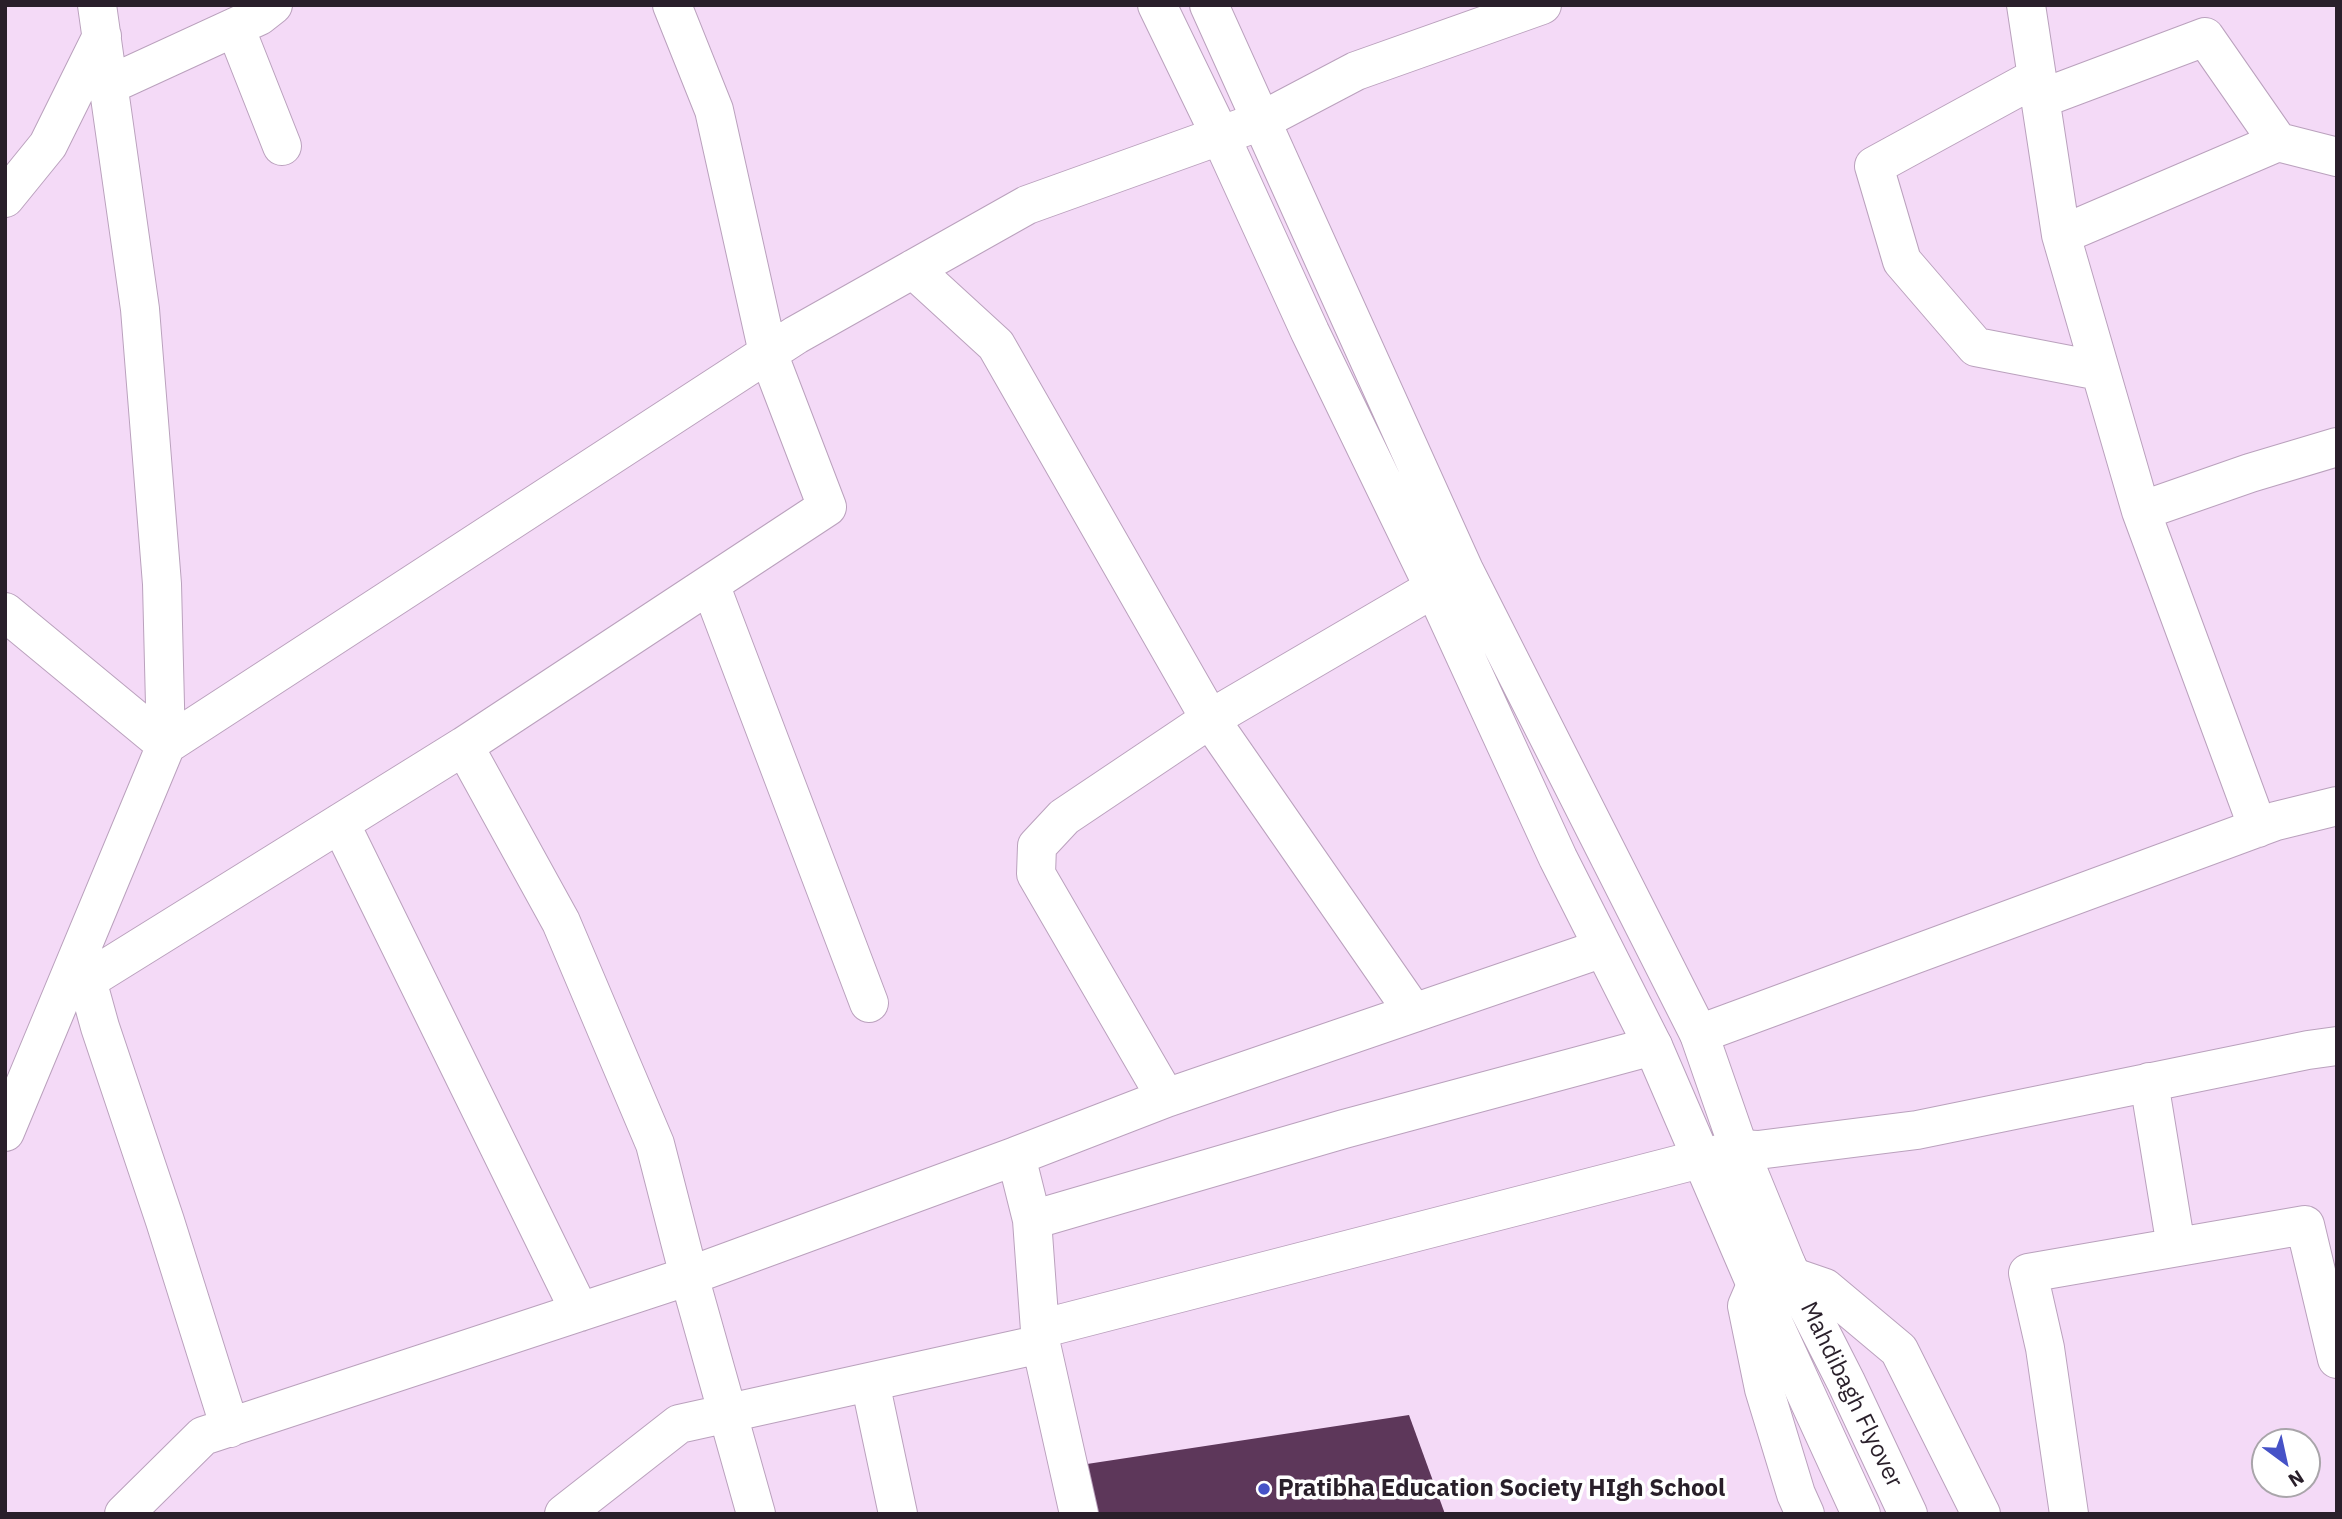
<!DOCTYPE html>
<style>
body{margin:0}
#map{position:relative;width:2342px;height:1519px;overflow:hidden;background:#f4daf7;font-family:"IBM Plex Sans",sans-serif}
canvas{display:block}
.frame{position:absolute;inset:0;border:7px solid #291f2a;pointer-events:none}
.north{position:absolute;left:2251px;top:1428px;width:70px;height:70px;box-sizing:border-box;background:#fff;border:2px solid #a9a5aa;border-radius:50%;rotate:147deg;font-size:19px;font-weight:700;line-height:28px;text-align:center;color:#291f2a}
.north::after{content:'';display:block;margin:auto;width:24px;height:32px;background:#4652c7;clip-path:polygon(50% 0,100% 100%,50% 72%,0 100%)}
</style>
<div id="map">
<canvas width="2342" height="1519"></canvas>
<div class="frame"></div>
<div class="north">N</div>
</div>
<script>
const ctx = document.querySelector('canvas').getContext('2d');
ctx.lineJoin = 'round';
function fillPath(path, color) {
  ctx.fillStyle = color;
  ctx.fill(path, 'evenodd');
}
function stroke(path, color, width, dash) {
  ctx.strokeStyle = color;
  ctx.lineWidth = width;
  ctx.lineCap = dash ? 'butt' : 'round';
  ctx.setLineDash(dash || []);
  ctx.stroke(path);
}
function drawText(font, color, halo, rows, align = 'center') {
  ctx.font = font + ' "IBM Plex Sans",sans-serif';
  ctx.lineWidth = 7;
  ctx.setLineDash([]);
  ctx.textBaseline = 'middle';
  ctx.strokeStyle = halo;
  ctx.fillStyle = color;
  for (const [text, x, y, turn = 0] of rows) {
    ctx.save();
    ctx.translate(x, y);
    ctx.rotate((+turn || 0) * Math.PI / 180);
    ctx.textAlign = isNaN(turn) ? turn : align;
    if (halo) ctx.strokeText(text, 0, 0);
    ctx.fillText(text, 0, 0);
    ctx.restore();
  }
}
const building = new Path2D(`
 M 1409,1415 L 1445,1514 L 1097,1514 L 1087,1464 Z`);
const minor = new Path2D(`
 M 2026,5 L 2061,235 L 2141,511 L 2258,828
 M 235,27 L 282,146
 M 2037,77 L 1874,166 L 1902,261 L 1976,347 L 2100,371
 M 109,85 L 259,16 L 273,5
 M 2040,99 L 2205,37 L 2278,142 L 2337,157
 M 5,198 L 48,145 L 102,36
 M 2061,235 L 2278,142
 M 913,269 L 996,345 L 1210,719 L 1414,1013
 M 2141,511 L 2250,473 L 2337,447
 M 710,584 L 869,1003
 M 5,612 L 166,745
 M 166,745 L 796,335 L 1027,205 L 1261,121 L 1356,71 L 1542,5
 M 464,746 L 827,507 L 768,353 L 714,110 L 672,5
 M 340,823 L 580,1312
 M 87,980 L 100,1027 L 165,1221 L 230,1428
 M 62,996 L 464,746 L 561,922 L 655,1144 L 689,1276 L 1016,1156 L 1032,1220
 M 1699,1034 L 2276,821 L 2337,806
 M 2149,1082 L 2176,1247
 M 1166,1098 L 1036,874 L 1037,846 L 1064,817 L 1210,719 L 1434,588
 M 5,1132 L 166,745 L 162,584 L 140,309 L 97,5
 M 1016,1156 L 1166,1098 L 1603,948
 M 1793,1277 L 1825,1288 L 1899,1350 L 1981,1514
 M 1756,1285 L 1747,1306 L 1764,1389 L 1796,1494 L 1805,1514
 M 1040,1329 L 1739,1149 L 1758,1150 L 1917,1130 L 2308,1050 L 2337,1046
 M 870,1382 L 898,1514
 M 124,1514 L 203,1436 L 689,1276 L 756,1514
 M 564,1514 L 679,1424 L 1041,1344
 M 1079,1514 L 1041,1344 L 1032,1220 L 1344,1129 L 1653,1046
 M 2069,1514 L 2045,1348 L 2028,1273 L 2305,1225 L 2337,1359`);
const major = new Path2D(`
 M 1157,5 L 1220,135 L 1310,332 L 1434,588 L 1558,858 L 1653,1046 L 1756,1285 L 1861,1514
 M 1209,5 L 1464,570 L 1699,1034 L 1739,1149 L 1787,1266 L 1846,1382 L 1908,1514`);
const highway = new Path2D(`
 M 1756,1285 L 1787,1266`);
const markers = [
 [1264,1489,7,"#4652c7"]
];
const streetNames = [
 ["Mahdibagh Flyover",1851,1395,64]
];
const poiNames = [
 ["Pratibha Education Society HIgh School",1278,1489]
];
fillPath(building, '#5d375a');
stroke(minor, '#baa1bd', 40);
stroke(major, '#baa1bd', 40);
stroke(highway, '#baa1bd', 40);
stroke(minor, '#fff', 38);
stroke(major, '#fff', 38);
stroke(highway, '#fff', 38);
for (const [x, y, r, color] of markers) {
  const dot = new Path2D();
  dot.arc(x, y, r, 0, 2 * Math.PI);
  ctx.fillStyle = color;
  ctx.fill(dot);
  stroke(dot, '#fff', 2.5);
}
drawText('24px', '#291f2a', '#fff', streetNames);
drawText('bold 24px', '#291f2a', '#fff', poiNames, 'left');
</script>
